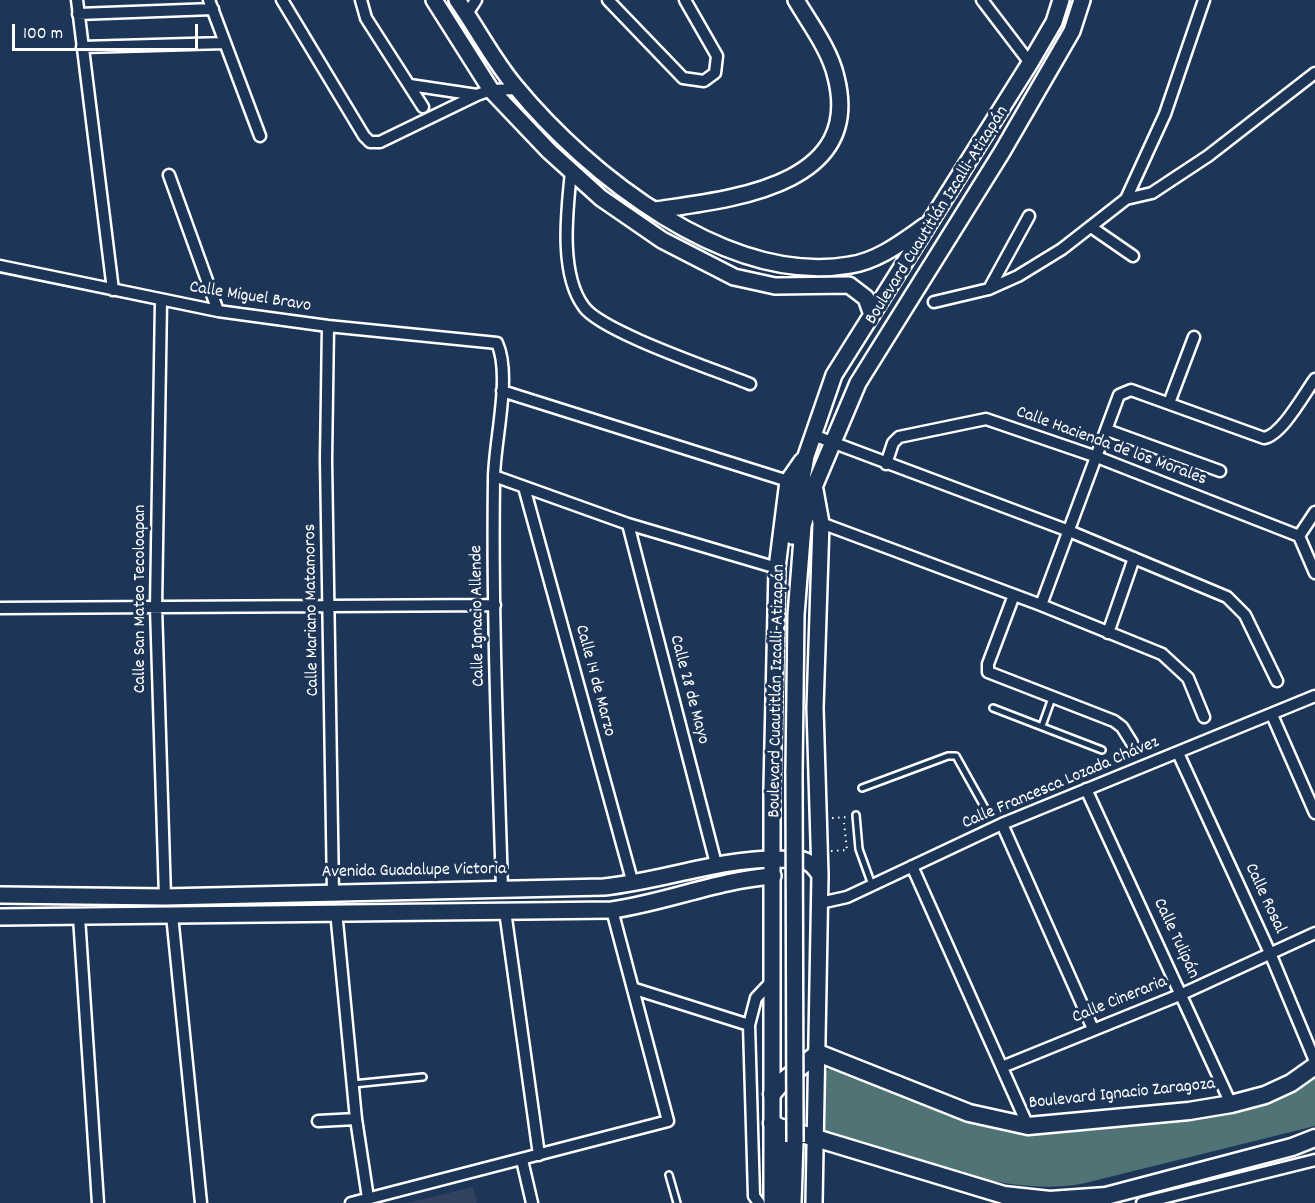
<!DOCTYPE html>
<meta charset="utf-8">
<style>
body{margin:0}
#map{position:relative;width:1315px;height:1203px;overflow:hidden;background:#1d3557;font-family:Dekko,sans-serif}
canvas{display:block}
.scale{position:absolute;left:12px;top:24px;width:186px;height:27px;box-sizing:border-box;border:3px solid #fff;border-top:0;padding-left:8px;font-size:18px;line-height:21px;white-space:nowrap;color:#fff;-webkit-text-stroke:4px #1d3557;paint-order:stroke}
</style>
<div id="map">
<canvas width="1315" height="1203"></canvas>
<div class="scale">100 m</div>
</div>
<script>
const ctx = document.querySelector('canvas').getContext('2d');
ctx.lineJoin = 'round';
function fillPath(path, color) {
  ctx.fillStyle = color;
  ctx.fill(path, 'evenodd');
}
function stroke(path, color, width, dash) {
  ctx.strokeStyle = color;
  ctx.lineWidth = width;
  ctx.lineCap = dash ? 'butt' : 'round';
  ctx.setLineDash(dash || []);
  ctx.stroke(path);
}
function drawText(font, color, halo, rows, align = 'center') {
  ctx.font = font + ' Dekko,sans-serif';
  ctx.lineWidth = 6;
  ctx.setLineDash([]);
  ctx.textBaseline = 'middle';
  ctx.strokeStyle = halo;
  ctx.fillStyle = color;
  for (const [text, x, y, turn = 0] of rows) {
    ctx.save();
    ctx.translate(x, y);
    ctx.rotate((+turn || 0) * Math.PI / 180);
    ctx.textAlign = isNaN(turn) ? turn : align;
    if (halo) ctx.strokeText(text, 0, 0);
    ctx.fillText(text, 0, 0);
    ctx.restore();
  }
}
const built = new Path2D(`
 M 473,1187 L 477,1203 L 408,1203 Z`);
const green = new Path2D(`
 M 834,1067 L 1021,1128 L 1269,1099 L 1315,1076 L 1315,1126 L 1081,1184 C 1016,1195 950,1170 888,1152 C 867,1146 841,1143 822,1133 L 823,1076 L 827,1070 Z`);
const path = new Path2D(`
 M 832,818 L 848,817
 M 831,851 L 847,850 L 844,823`);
const lane = new Path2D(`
 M 993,708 L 1102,750
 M 1042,726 L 1052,698
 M 862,788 L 948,756 L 956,756 L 985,808
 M 856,815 L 859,849 L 872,885
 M 353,1084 L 423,1077
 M 669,1175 L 677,1203`);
const street = new Path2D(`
 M 77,0 L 113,290
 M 209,0 L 260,136
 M 282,0 L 364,136 L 370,142 L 380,142 L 477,95 L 491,90 L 518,89
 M 361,0 L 366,18 L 423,107
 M 608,0 L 683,78 L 704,81 L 715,73 L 717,56 L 685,0
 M 982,0 L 1030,63
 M 78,14 L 213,9
 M 467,14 L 476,0
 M 82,47 L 225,43
 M 410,85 L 477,95
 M 571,172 C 567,211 559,274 584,307 C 602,332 716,370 750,384
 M 169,175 L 218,311
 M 1126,199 L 1152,193 L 1208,156 L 1315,73
 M 1091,227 L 1133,256
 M 0,266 L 218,311 L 328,326 L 497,343 C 512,376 494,442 494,479 C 492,616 498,753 502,889
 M 989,289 L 1029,216
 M 161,301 L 156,607 L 165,897
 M 934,302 L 989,289 L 1018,276 L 1062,249 L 1126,199 L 1165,114 L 1204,0
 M 328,326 L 326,460 L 333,893
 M 502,391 L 788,481
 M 1169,403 L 1194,337
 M 1107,430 L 1220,471
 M 813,435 L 1069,531 L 1227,597 L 1245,615 L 1277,681
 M 886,464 L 893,443 L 899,437 L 986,419 L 1097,457 L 1299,536 L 1315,573
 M 494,476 L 628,524 L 777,568
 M 524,487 L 633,884
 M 821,523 L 1041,605 L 1162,654 L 1188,678 L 1204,717
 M 628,524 L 716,864
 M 1299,536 L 1315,512
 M 1014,595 L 988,664 L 988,672 L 1114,721 L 1122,727 L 1132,743
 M 1041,605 L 1119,395 L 1131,390 L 1264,438 C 1282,435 1304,394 1315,379
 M 0,608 L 495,605
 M 1108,633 L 1134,558
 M 1272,715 L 1315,813
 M 1178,753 L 1270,953 L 1315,1061
 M 1086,789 L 1231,1104
 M 1002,824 L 1093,1029
 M 912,866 L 1028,1126
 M 820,903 L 847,897 L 1002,824 L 1315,696
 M 336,911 L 356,1119 L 368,1198
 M 505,911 L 539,1155
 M 172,915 L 201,1203
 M 79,917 L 98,1203
 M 635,989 L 749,1025
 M 1002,1067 L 1182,994 L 1315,933
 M 318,1121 L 356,1119
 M 522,1160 L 532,1203
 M 351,1203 L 668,1121 L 612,910
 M 759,1203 L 754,1196 L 749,1025 L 756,998 L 772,981
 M 1142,1203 L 1315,1160`);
const secondary = new Path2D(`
 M 434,0 L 491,90 L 549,151 L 601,198 L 662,240 L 734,277 L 775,286 L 849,285 L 866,298 L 872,315
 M 457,0 C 477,28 493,60 515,86 C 588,175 728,286 850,265 C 878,261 902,242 925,226
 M 656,210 C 730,199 864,187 836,77 C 830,50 810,24 796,0
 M 792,536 L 806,456 L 834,375 L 1030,63 L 1054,22 L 1061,0
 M 794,772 L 796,615 L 803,526 L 814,487 L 858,383 L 1002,152 L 1072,31 L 1082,0
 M 0,895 L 165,897 L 604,887 C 662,881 717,859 776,859 C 784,860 795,858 803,860 C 811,862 816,869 820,875
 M 0,917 L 612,910 C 667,902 718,880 773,876
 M 782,1201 L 784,1141
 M 772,1203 L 772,788 L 777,568 L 788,481 L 802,461
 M 793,1203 L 795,1142
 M 814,1203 L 820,875 L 815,708 L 821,523 L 815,490`);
const primary = new Path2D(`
 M 772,1094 L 783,1081 L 818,1053 L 969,1113 L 1028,1126 L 1189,1111 L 1231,1104 L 1265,1095 L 1291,1083 L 1315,1066
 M 772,1123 L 779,1127 L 1004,1195 L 1050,1200 L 1106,1196 L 1292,1147 L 1315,1138`);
const secondaryBridge = new Path2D(`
 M 794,772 L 795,1142`);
const streetNames = [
 ["Boulevard Cuautitlán Izcalli-Atizapán",938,216,-58],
 ["Calle Miguel Bravo",250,298,9],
 ["Calle Hacienda de los Morales",1111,447,20],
 ["Calle San Mateo Tecoloapan",142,599,-90],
 ["Calle Mariano Matamoros",313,610,-91],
 ["Calle Ignacio Allende",479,616,-91],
 ["Calle 14 de Marzo",594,681,75],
 ["Calle 28 de Mayo",688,690,75],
 ["Boulevard Cuautitlán Izcalli-Atizapán",778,691,-89],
 ["Calle Francesca Lozada Chávez",1061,784,-23],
 ["Avenida Guadalupe Victoria",414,872,-1],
 ["Calle Rosal",1264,899,65],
 ["Calle Tulipán",1175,939,65],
 ["Calle Cineraria",1120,1001,-22],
 ["Boulevard Ignacio Zaragoza",1122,1095,-6]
];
fillPath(built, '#32415f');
fillPath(green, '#507475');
stroke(lane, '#fff', 10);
stroke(street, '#fff', 15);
stroke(secondary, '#fff', 20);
stroke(primary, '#fff', 21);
stroke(path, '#fff', 2, [1.5, 4.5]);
stroke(lane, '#1d3557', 5);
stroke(street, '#1d3557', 10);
stroke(secondary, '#1d3557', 15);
stroke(primary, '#1d3557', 16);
stroke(secondaryBridge, '#fff', 20, []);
stroke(secondaryBridge, '#1d3557', 15);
drawText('18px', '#fff', '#1d3557', streetNames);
</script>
